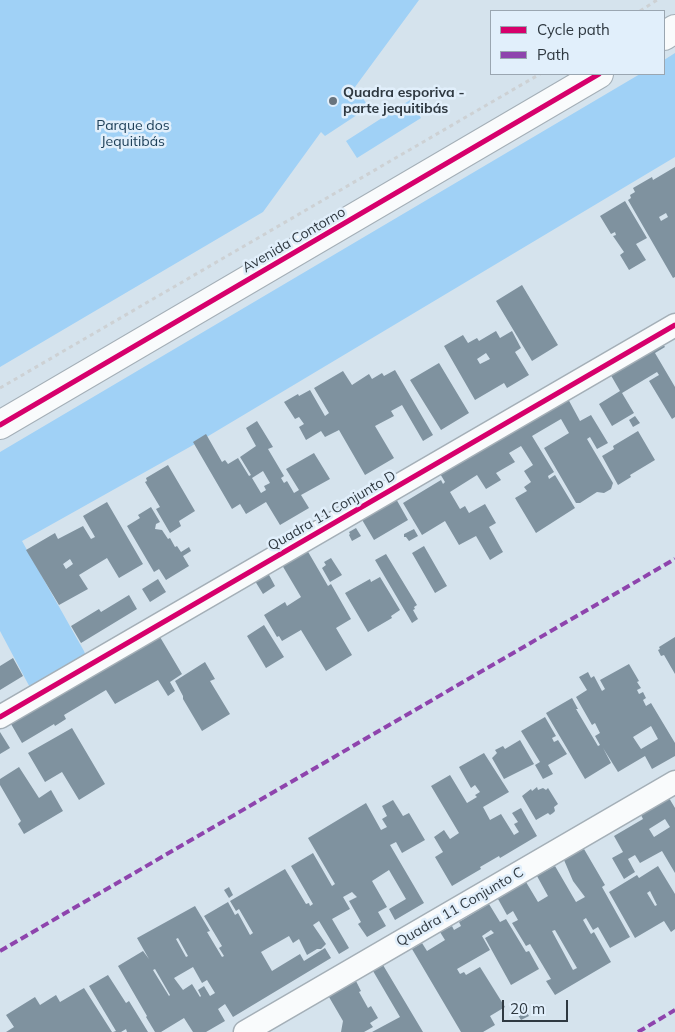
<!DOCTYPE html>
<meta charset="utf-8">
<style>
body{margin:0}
#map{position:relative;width:675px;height:1032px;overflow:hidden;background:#d5e3ed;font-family:Mulish,sans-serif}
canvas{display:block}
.legend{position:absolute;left:490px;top:10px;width:175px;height:65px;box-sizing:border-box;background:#e1effb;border:1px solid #9aa6b1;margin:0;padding:6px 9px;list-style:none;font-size:15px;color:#2f3941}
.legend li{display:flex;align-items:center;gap:10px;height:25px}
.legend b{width:25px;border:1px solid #9aa6b1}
.scale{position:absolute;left:502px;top:1000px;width:66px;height:22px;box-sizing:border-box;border:2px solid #2f3941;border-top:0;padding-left:6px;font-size:15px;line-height:18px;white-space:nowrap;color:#2f3941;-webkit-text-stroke:4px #e1effb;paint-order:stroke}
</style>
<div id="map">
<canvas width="675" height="1032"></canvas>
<ul class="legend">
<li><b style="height:6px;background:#d6006c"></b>Cycle path</li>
<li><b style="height:6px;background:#8e44ad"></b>Path</li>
</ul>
<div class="scale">20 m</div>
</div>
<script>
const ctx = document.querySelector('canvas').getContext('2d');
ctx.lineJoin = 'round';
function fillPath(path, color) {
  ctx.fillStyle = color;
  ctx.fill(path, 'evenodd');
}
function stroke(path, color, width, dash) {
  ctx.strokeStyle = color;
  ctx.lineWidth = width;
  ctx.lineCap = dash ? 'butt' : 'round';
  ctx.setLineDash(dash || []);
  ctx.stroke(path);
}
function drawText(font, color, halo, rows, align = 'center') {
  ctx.font = font + ' Mulish,sans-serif';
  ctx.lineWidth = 5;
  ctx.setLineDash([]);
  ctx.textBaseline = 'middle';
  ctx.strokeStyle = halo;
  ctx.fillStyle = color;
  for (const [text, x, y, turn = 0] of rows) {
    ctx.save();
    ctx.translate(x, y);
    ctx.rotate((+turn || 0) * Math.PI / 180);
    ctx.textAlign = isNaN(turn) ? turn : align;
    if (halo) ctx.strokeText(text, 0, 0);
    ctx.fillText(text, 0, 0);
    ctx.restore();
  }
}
const green = new Path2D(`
 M 0,0 L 419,0 L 355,87 L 369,107 L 325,136 L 321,132 L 263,212 L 0,367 Z
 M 675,53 L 675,157 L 195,444 L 22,541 L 84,651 L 89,665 L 35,697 L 0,631 L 0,452 L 640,74 L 664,74 L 664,60 Z
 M 410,100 L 421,118 L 357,158 L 346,141 Z`);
const building = new Path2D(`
 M 675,167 L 675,277 L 673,278 L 628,200 L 631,198 L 630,195 L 635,192 L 633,188 L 652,177 L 653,180 ZM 666,213 L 668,217 L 661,221 L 659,217 Z
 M 625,201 L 647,238 L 636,244 L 646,260 L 629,270 L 620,255 L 624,252 L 613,236 L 616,235 L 615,232 L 611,234 L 600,216 Z
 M 522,285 L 558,345 L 532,361 L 496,301 Z
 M 496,331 L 500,338 L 512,331 L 521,348 L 515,352 L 529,375 L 507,388 L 504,383 L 475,400 L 444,346 L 463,335 L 468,343 L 477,338 L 479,341 ZM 486,353 L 490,359 L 480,364 L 477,359 Z
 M 661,341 L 665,347 L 655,353 L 675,387 L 675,417 L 672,419 L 649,381 L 659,375 L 657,372 L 622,393 L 634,413 L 612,426 L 599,404 L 620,391 L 609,372 Z
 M 439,363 L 469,413 L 441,430 L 410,380 Z
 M 395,370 L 433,435 L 423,441 L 402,405 L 391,411 L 394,416 L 375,426 L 394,458 L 365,475 L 339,430 L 325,437 L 321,431 L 306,440 L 299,427 L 304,424 L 299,417 L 295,419 L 284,402 L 298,394 L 299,396 L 310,390 L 325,416 L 329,413 L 314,388 L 343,371 L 352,385 L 369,374 L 372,379 L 382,373 L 384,376 Z
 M 567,397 L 580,421 L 591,415 L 608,443 L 597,449 L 590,437 L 587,439 L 613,483 L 611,489 L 604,493 L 597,492 L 580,503 L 576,503 L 544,448 L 569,433 L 561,419 L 532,436 L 554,472 L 548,476 L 549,479 L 555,475 L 575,508 L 536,533 L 515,498 L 527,491 L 524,487 L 531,482 L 524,471 L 533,465 L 521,446 L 509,453 L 515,462 L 496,473 L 501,480 L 486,489 L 477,475 L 450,492 L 460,509 L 465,506 L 469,513 L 485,504 L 496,523 L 489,527 L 503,552 L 490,560 L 476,536 L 459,545 L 445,521 L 422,535 L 403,503 L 441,480 L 443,484 L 445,482 L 439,472 Z
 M 635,416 L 640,423 L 633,427 L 629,420 Z
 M 257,421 L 273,447 L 268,449 L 284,476 L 281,478 L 284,483 L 287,481 L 294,493 L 299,490 L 286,469 L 314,453 L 330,479 L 301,495 L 309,508 L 280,525 L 266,502 L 246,514 L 240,504 L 232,509 L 193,442 L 206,434 L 222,462 L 225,460 L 228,464 L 238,458 L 249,476 L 251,475 L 240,457 L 256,446 L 246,428 ZM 263,471 L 270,483 L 264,486 L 266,490 L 261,493 L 252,478 Z
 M 638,431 L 655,460 L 630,475 L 631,477 L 618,485 L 602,456 L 614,449 L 613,446 Z
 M 168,465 L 195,511 L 179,521 L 181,526 L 170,533 L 156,509 L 160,507 L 145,482 L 147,481 L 146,478 Z
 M 395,497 L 408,520 L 374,540 L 361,518 Z
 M 107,502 L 143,564 L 119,578 L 107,558 L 79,575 L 88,589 L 59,605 L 26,550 L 55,533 L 58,539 L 83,526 L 91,539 L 95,537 L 83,516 ZM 70,559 L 73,564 L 66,569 L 63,564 Z
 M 151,507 L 160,522 L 156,524 L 155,529 L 162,530 L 168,539 L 170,538 L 175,547 L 177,546 L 181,552 L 189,547 L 191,551 L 183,556 L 189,566 L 166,580 L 159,569 L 154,572 L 127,526 L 140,518 L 138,515 Z
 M 356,528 L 361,536 L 352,541 L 349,535 L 350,534 L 349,532 Z
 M 414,529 L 418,536 L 409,541 L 406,537 L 404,537 L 404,534 Z
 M 424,546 L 447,586 L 435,593 L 412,553 Z
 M 307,550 L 328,586 L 331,584 L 351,619 L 336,628 L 352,655 L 326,671 L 301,630 L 282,641 L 279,636 L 277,637 L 264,615 L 285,602 L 287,606 L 301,597 L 282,565 Z
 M 386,554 L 417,605 L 414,607 L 415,609 L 413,610 L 418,619 L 412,623 L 375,560 Z
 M 331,558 L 342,575 L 330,582 L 322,568 L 326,565 L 324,562 Z
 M 268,573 L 275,586 L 263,594 L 255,581 Z
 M 380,577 L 400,610 L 391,616 L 392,618 L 368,632 L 345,593 L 370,579 L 371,582 Z
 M 158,579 L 166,592 L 150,602 L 142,589 Z
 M 129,595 L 137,609 L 81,643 L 71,626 L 99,609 L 101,612 Z
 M 264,625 L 284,657 L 266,668 L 247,636 Z
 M 160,637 L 182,674 L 170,682 L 175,691 L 168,696 L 158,680 L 115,704 L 106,690 L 64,715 L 66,719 L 55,726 L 54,724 L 22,743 L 11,724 Z
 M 675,637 L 675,674 L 664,655 L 661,656 L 658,650 L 660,649 L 659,647 Z
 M 13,658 L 23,676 L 0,690 L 0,666 Z
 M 205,662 L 215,679 L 210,681 L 230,714 L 202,731 L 183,699 L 183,696 L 175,681 Z
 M 629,664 L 639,681 L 637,682 L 641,688 L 637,690 L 639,694 L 643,692 L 646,698 L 643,700 L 646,706 L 651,703 L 675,743 L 675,756 L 652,769 L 645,756 L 618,772 L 603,748 L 611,763 L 585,779 L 546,713 L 572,698 L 578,709 L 576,709 L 598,746 L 600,745 L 595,736 L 600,733 L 595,723 L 592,725 L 576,697 L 587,690 L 579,677 L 588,672 L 591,678 L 594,676 L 602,691 L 605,689 L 600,680 ZM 651,726 L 658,739 L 641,749 L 633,737 Z
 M 545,717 L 556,736 L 552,738 L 554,742 L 558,740 L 567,754 L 548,765 L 553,774 L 543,779 L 535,765 L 540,762 L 521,731 Z
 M 72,728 L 105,784 L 79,800 L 62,772 L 45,782 L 28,753 Z
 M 0,732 L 10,748 L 0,754 Z
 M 520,740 L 534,764 L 504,779 L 492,758 L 497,753 L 495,750 L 503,746 L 505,749 Z
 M 484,753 L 509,792 L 483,807 L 490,820 L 501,814 L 514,835 L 519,832 L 514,824 L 518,822 L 512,813 L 521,808 L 537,836 L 500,858 L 499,856 L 480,867 L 481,869 L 452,886 L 435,857 L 443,852 L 434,837 L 444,830 L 450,839 L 459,833 L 431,786 L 450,775 L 467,803 L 477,797 L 475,795 L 480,792 L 475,785 L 471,788 L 459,767 Z
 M 19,767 L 39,798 L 51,790 L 63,811 L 24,834 L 18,824 L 21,821 L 0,785 L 0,779 Z
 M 537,787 L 538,790 L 543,788 L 546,790 L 548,788 L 558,804 L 554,807 L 555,811 L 553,813 L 550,815 L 548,813 L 536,820 L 522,796 L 531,789 L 532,791 Z
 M 669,798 L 675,808 L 675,873 L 662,851 L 640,863 L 635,855 L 628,859 L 635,872 L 624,879 L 612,858 L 623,852 L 614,836 L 643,819 L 641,815 ZM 665,819 L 670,827 L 654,837 L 649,829 Z
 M 393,800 L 403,816 L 409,813 L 425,840 L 402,853 L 396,842 L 390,845 L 424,903 L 395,920 L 389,909 L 406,899 L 389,870 L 372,881 L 387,907 L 378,912 L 386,926 L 367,937 L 358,924 L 361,922 L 349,901 L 357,897 L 352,892 L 343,897 L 350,909 L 332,919 L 349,948 L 339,954 L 319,921 L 313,925 L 326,944 L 321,949 L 317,949 L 307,955 L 299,939 L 293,943 L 289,936 L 261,952 L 272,971 L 300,954 L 304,961 L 325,948 L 331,958 L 233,1017 L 225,1004 L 218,1009 L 225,1021 L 206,1032 L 193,1032 L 184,1018 L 161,1032 L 155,1032 L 146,1017 L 147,1016 L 118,966 L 143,951 L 149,959 L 137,938 L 195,906 L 210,931 L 207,932 L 222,957 L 224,956 L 219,948 L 222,946 L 204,916 L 228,902 L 235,915 L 238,913 L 250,935 L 253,933 L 239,909 L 236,911 L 230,901 L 285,869 L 306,904 L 309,903 L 310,906 L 313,904 L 291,866 L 313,853 L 332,886 L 335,884 L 308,838 L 366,803 L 381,830 L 387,827 L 382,819 L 387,816 L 382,806 ZM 178,938 L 188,956 L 186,957 L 176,939 ZM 193,967 L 202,983 L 207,980 L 215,993 L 210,996 L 204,986 L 198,990 L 201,996 L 200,997 L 192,984 L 183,990 L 174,978 ZM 155,969 L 170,995 L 169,996 L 153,970 Z
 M 584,849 L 605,885 L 602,887 L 630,937 L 610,948 L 598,927 L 593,930 L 586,918 L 583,920 L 591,934 L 594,932 L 611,962 L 555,995 L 546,981 L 551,979 L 530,944 L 526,946 L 512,923 L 518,920 L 513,911 L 507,915 L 498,899 L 526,882 L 538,902 L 548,896 L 537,876 L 555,866 L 576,902 L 585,897 L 573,881 L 564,860 ZM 555,930 L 577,968 L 573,970 L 552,931 Z
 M 658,866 L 675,894 L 675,929 L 671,932 L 664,921 L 635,938 L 609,892 L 637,875 L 639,878 ZM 650,891 L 657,905 L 655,906 L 647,893 Z
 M 229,887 L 233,895 L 229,898 L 224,890 Z
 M 489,904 L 500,922 L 506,919 L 526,952 L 529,951 L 539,969 L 511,985 L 485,938 L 494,933 L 491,930 L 482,936 L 490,950 L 457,969 L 460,974 L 464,972 L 466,975 L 480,967 L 505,1007 L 490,1016 L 495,1025 L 483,1032 L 461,1032 L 412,949 L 422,943 L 427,951 L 445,940 L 440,932 L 452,926 L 454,930 L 461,926 L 459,922 Z
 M 383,965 L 423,1032 L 372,1032 L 400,1017 L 373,971 Z
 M 108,975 L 126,1003 L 129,1001 L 148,1032 L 127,1032 L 126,1029 L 121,1032 L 113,1032 L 116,1031 L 89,986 Z
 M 356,981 L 361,991 L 359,992 L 368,1008 L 371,1006 L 378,1018 L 370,1023 L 373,1027 L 364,1032 L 341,1032 L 343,1021 L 329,997 Z
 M 84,988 L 112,1032 L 6,1032 L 14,1027 L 6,1015 L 35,997 L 40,1005 L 56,995 L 60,1002 Z
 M 523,1006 L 529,1016 L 521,1020 L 515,1010 Z`);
const path = new Path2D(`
 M 640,11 L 657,0
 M 0,388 L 540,74`);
const minor = new Path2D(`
 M 0,717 L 675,325
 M 245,1032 L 675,782`);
const major = new Path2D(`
 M 664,36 L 675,29
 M 0,425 L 599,74`);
const quiet = new Path2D(`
 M 0,951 L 675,559
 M 638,1032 L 675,1010`);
const cycleway = new Path2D(`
 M 0,425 L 599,74
 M 0,717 L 675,325`);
const markers = [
 [333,101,5,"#69747d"]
];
const poiNames = [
 ["Quadra esporiva -",343,93],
 ["parte jequitibás",343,109]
];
const parkNames = [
 ["Parque dos",133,126],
 ["Jequitibás",133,142]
];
const streetNames = [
 ["Avenida Contorno",294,240,-30],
 ["Quadra 11 Conjunto D",332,511,-30],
 ["Quadra 11 Conjunto C",460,907,-30]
];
fillPath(green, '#a0d1f6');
fillPath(building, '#7f929f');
stroke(minor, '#a4afb7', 25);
stroke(major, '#a4afb7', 30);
stroke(path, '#cdd1d4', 3, [4, 4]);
stroke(minor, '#f9fbfc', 22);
stroke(major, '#f9fbfc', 28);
stroke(quiet, '#8e44ad', 4, [8, 4]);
stroke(cycleway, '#d6006c', 5);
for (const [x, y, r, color] of markers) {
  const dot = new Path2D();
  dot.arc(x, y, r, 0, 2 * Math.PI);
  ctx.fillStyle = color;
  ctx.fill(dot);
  stroke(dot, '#e1effb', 2);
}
drawText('bold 14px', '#2f3941', '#e1effb', poiNames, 'left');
drawText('14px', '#1e4059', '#e1effb', parkNames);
drawText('14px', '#2f3941', '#e1effb', streetNames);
</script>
